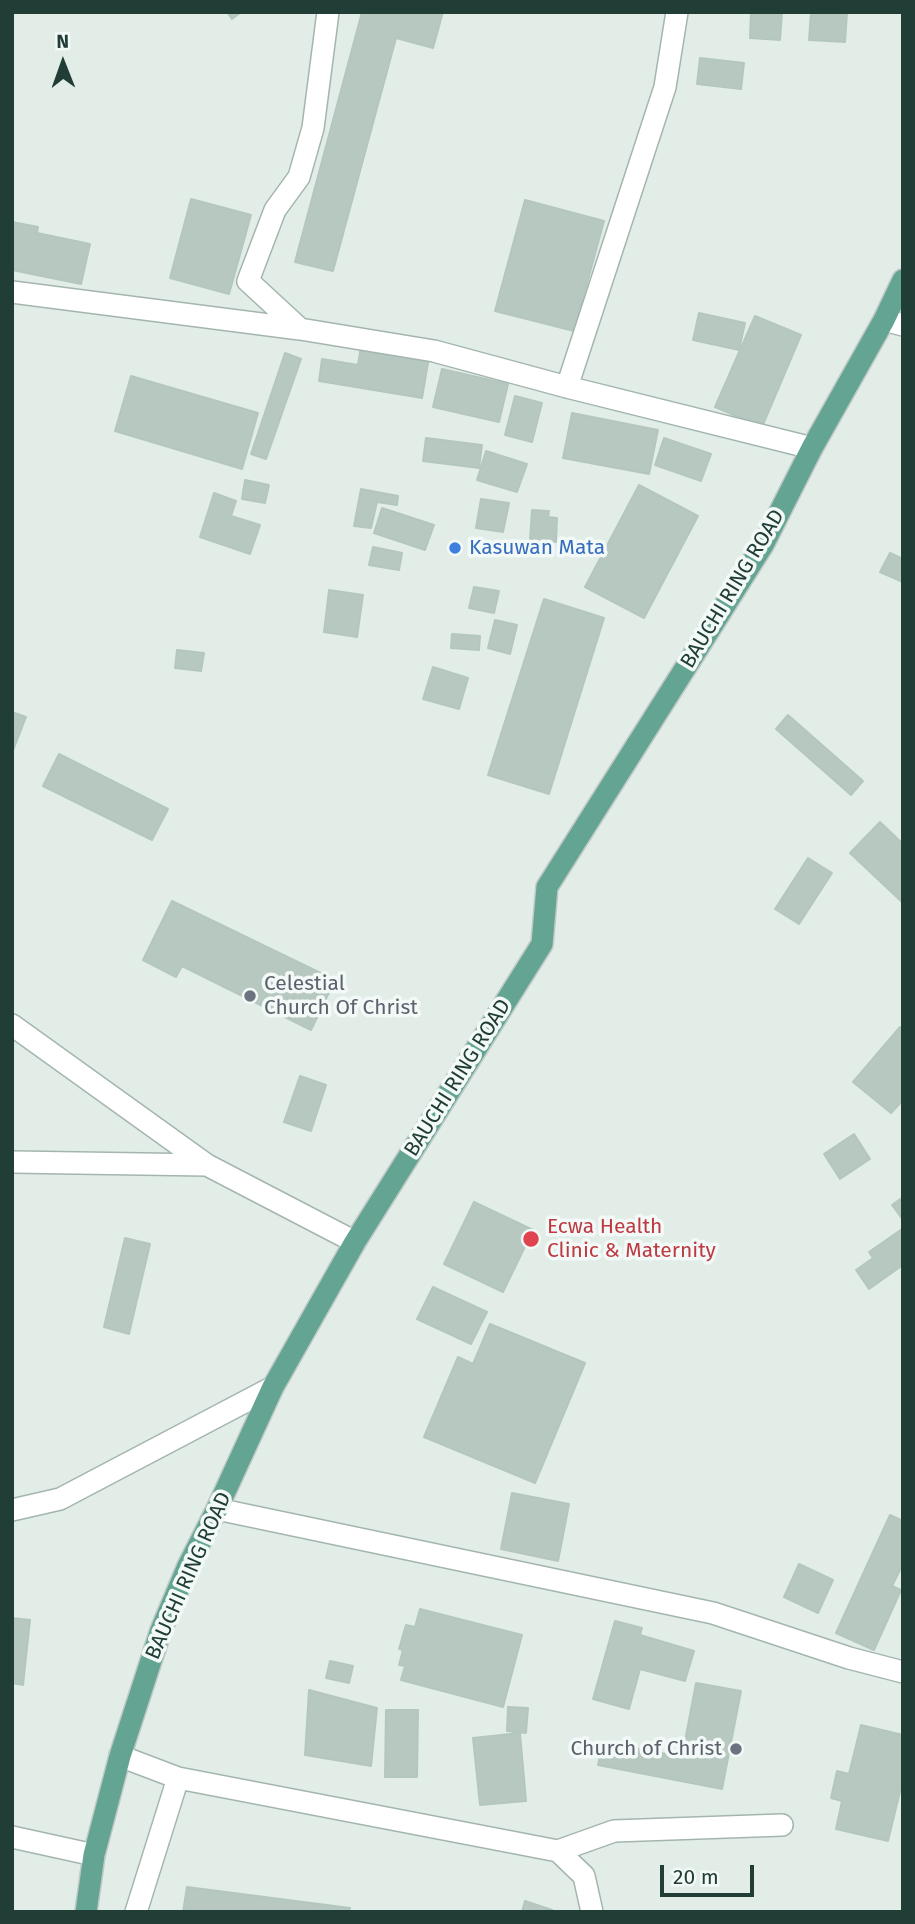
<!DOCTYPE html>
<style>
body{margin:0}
#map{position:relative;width:915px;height:1924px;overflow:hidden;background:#e2ede8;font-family:"Fira Sans",sans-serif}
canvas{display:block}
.frame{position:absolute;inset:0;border:14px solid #213e36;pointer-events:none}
.north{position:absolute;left:28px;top:28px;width:70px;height:70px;-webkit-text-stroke:5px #f2f9f6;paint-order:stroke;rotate:359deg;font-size:19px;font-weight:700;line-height:28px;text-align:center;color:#213e36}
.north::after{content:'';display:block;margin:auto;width:24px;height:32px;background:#213e36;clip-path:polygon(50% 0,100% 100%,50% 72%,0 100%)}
.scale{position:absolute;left:660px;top:1865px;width:94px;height:32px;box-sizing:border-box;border:4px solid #213e36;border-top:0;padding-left:9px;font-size:21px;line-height:24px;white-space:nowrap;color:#213e36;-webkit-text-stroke:5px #f2f9f6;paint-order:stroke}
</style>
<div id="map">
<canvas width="915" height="1924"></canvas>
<div class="frame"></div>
<div class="north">N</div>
<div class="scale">20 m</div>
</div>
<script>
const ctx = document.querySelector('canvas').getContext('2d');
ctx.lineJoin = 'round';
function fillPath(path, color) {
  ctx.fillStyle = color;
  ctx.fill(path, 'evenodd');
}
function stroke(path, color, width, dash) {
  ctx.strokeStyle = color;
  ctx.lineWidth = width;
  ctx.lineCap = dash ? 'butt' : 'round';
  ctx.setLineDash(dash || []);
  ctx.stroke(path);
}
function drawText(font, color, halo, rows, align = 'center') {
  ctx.font = font + ' "Fira Sans",sans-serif';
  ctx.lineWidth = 7;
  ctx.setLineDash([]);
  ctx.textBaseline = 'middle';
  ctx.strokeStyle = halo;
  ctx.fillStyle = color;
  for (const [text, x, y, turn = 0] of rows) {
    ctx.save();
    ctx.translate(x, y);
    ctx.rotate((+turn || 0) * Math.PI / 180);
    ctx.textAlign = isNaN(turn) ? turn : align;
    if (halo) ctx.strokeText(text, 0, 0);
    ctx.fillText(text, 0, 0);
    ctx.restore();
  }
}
const building = new Path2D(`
 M 227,12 L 240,12 L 240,13 L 232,19 Z
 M 362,12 L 443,12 L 433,48 L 396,38 L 333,271 L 295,262 Z
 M 751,12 L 782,12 L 780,40 L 750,38 Z
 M 811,12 L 847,12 L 845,42 L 809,40 Z
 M 700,58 L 744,63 L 741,89 L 697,84 Z
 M 191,199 L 251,215 L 229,294 L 170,278 Z
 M 525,200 L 604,221 L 574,331 L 495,311 Z
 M 12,222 L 38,227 L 37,233 L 90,244 L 81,284 L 12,270 Z
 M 699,313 L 745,323 L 739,350 L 693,340 Z
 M 755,316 L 801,335 L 762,427 L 715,407 Z
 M 361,346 L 429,357 L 422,398 L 319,381 L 322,359 L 358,365 Z
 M 285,353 L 301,359 L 266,459 L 251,454 Z
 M 442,369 L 508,384 L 499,422 L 433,407 Z
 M 131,376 L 258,413 L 242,469 L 115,431 Z
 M 515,396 L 542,403 L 532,442 L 505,435 Z
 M 572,413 L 658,430 L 649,474 L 563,458 Z
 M 426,438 L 482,445 L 479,468 L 423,461 Z
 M 664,438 L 711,454 L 701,481 L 655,465 Z
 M 486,451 L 527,464 L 517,492 L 477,480 Z
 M 245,480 L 269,485 L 265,503 L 242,499 Z
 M 639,485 L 698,516 L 644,618 L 585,587 Z
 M 361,489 L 398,496 L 397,505 L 377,502 L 371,528 L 354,526 Z
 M 214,493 L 236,501 L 231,516 L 260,525 L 250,554 L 200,537 Z
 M 481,499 L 509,503 L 503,532 L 476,528 Z
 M 382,508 L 434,525 L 425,550 L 374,533 Z
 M 532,510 L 549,511 L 548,517 L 557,518 L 556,542 L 530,540 Z
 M 373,547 L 402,553 L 399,570 L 369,565 Z
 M 890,553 L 903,559 L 903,582 L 880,572 Z
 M 474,587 L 499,591 L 494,613 L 469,608 Z
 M 329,590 L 363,595 L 357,637 L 324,632 Z
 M 544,599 L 604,618 L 549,794 L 488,775 Z
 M 495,620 L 517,625 L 510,654 L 488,648 Z
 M 452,634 L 480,636 L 479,650 L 451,648 Z
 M 177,650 L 204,653 L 201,671 L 175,668 Z
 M 433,667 L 468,678 L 459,709 L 423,699 Z
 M 12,712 L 26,717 L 12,753 Z
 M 788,715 L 863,781 L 851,795 L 776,729 Z
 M 59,754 L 168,809 L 152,840 L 43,786 Z
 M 880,822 L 903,844 L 903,903 L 850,853 Z
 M 808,858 L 832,873 L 799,924 L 775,909 Z
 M 172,901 L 335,980 L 311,1030 L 182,966 L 176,977 L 143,960 Z
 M 900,1027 L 903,1029 L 903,1100 L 891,1113 L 853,1082 Z
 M 300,1076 L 326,1085 L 311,1131 L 284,1122 Z
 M 854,1134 L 870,1159 L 840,1179 L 824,1154 Z
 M 903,1197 L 903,1220 L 892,1205 Z
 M 474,1202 L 533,1230 L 503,1292 L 444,1264 Z
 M 902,1229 L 903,1265 L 869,1289 L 856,1270 L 873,1258 L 869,1252 Z
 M 125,1238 L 150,1244 L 129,1334 L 104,1327 Z
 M 433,1287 L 487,1312 L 471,1344 L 417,1319 Z
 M 490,1324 L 585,1363 L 535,1483 L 424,1437 L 458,1357 L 473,1364 Z
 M 512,1493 L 569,1504 L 558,1561 L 501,1549 Z
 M 890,1515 L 903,1521 L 903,1564 L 892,1586 L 901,1590 L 874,1650 L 836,1633 Z
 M 799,1564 L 833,1580 L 818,1613 L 784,1597 Z
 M 420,1609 L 522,1635 L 503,1707 L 401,1680 L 405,1666 L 399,1665 L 403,1650 L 399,1649 L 406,1625 L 415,1627 Z
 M 12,1618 L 30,1620 L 23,1685 L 12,1683 Z
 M 615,1621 L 642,1628 L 640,1635 L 694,1651 L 685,1681 L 640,1669 L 629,1709 L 593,1699 Z
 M 330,1661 L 353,1666 L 349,1683 L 326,1678 Z
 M 696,1683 L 741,1691 L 722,1789 L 598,1765 L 603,1742 L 682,1757 Z
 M 309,1690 L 377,1708 L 371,1766 L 305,1755 Z
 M 508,1707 L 528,1708 L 526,1733 L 507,1731 Z
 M 386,1710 L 418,1710 L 417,1777 L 385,1777 Z
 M 861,1725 L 903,1735 L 903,1779 L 888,1841 L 836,1829 L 842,1801 L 831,1798 L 837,1771 L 849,1774 Z
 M 520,1733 L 526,1801 L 480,1805 L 473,1738 Z
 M 187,1887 L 350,1908 L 349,1912 L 183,1912 Z
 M 525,1901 L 552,1910 L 552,1912 L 522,1912 Z`);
const minor = new Path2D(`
 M 12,292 L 300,329 L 434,351 L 567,387 L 812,448
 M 884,320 L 903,325
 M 300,329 L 248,281 L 275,210 L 299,177 L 313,128 L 328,12
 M 567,387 L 665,87 L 677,12
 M 12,1025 L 207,1165 L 355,1242
 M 12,1162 L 207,1165
 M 217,1509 L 713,1613 L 849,1658 L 903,1672
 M 12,1510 L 60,1499 L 273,1387
 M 120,1756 L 178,1778 L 558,1851 L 584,1876 L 592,1912
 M 12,1837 L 94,1855
 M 558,1851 L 614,1831 L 782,1825
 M 136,1912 L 178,1778`);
const major = new Path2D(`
 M 86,1912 L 94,1855 L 120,1756 L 161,1630 L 188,1566 L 217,1509 L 273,1387 L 355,1242 L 542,944 L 547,887 L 763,545 L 812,448 L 884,320 L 903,280`);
const markers = [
 [455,548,7,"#3f7fe0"],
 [250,996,7,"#6b7280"],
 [531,1239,9,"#e0444e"],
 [736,1749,7,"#6b7280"]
];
const shopNames = [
 ["Kasuwan Mata",469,548]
];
const streetNames = [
 ["BAUCHI RING ROAD",733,589,-59],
 ["BAUCHI RING ROAD",458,1078,-58],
 ["BAUCHI RING ROAD",189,1576,-66]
];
const worshipNames = [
 ["Celestial",264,984],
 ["Church Of Christ",264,1008],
 ["Church of Christ",722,1749,"right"]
];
const healthNames = [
 ["Ecwa Health",547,1227],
 ["Clinic & Maternity",547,1251]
];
fillPath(building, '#b7c8c1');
stroke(building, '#b4c7bf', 2);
stroke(minor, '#a4b5af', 24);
stroke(major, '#c1c9c7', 24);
stroke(minor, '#fff', 21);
stroke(major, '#64a493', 21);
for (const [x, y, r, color] of markers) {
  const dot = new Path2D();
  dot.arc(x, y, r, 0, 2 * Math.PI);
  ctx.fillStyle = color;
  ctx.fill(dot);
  stroke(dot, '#f2f9f6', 2.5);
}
drawText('21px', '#366cbe', '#f2f9f6', shopNames, 'left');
drawText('21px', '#213e36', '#f2f9f6', streetNames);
drawText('21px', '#5b616d', '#f2f9f6', worshipNames, 'left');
drawText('21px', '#be3a42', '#f2f9f6', healthNames, 'left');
</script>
